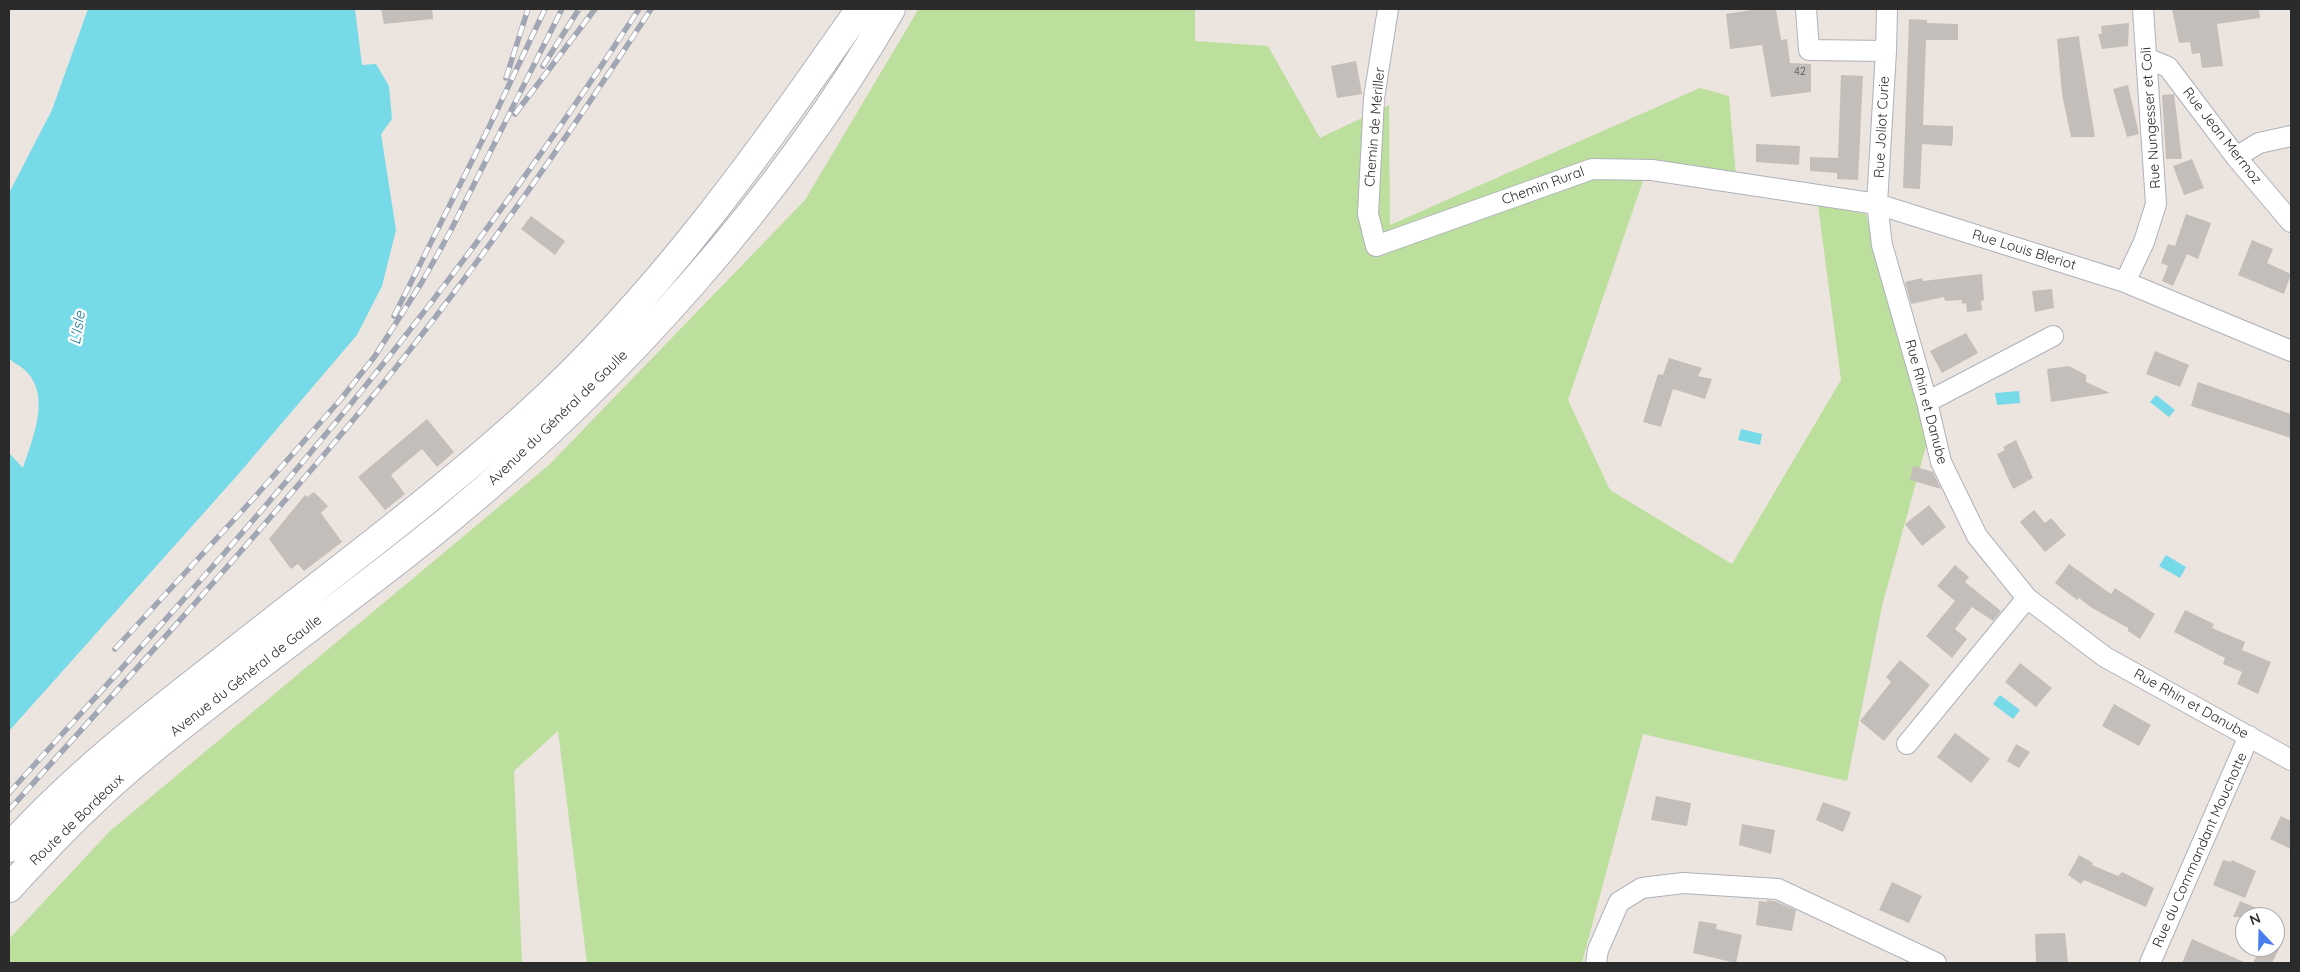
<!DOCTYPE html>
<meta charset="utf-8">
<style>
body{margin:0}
#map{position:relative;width:2300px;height:972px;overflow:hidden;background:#ece4de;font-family:Quicksand,sans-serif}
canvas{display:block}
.frame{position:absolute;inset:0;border:10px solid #2b2b2b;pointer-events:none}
.north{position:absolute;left:2235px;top:907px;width:50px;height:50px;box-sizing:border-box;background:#fff;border:1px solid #aaa;border-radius:50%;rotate:339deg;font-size:14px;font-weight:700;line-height:20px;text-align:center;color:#2b2b2b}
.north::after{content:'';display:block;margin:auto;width:18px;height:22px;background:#477ef0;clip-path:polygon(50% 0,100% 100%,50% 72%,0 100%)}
</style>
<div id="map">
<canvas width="2300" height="972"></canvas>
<div class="frame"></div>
<div class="north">N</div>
</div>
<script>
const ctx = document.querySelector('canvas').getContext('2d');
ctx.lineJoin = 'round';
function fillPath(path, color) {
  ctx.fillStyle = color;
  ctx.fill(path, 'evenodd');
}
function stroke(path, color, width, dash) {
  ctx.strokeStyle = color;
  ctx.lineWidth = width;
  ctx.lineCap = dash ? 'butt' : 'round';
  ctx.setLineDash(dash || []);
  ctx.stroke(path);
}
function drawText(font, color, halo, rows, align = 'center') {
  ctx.font = font + ' Quicksand,sans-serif';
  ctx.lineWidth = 5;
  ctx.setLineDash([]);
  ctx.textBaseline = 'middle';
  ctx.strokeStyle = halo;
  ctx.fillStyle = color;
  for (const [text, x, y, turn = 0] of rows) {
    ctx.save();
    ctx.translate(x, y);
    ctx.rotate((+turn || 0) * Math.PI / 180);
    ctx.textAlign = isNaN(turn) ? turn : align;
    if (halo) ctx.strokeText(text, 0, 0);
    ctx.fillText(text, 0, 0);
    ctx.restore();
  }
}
const green = new Path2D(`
 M 917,9 L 1195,9 L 1195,41 L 1268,46 L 1320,138 L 1389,105 L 1390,225 L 1700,88 L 1729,96 L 1736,176 L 1648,166 L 1568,400 L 1610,490 L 1732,564 L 1841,380 L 1818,205 L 1866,214 L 1928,439 L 1882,606 L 1847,781 L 1643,734 L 1582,963 L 587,963 L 558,731 L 514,771 L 522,963 L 9,963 L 9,939 L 110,831 L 549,465 L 805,200 L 918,10 Z`);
const water = new Path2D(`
 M 88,9 L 355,9 L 362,65 L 376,64 L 389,86 L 392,119 L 381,134 L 396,230 L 382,286 L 357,335 L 235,478 L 9,731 L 9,453 L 23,468 C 32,440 51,398 27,372 C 22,366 14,364 9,358 L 9,193 L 52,110 Z
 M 2019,391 L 2020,403 L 1997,405 L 1995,393 Z
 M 2156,395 L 2175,410 L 2169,417 L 2150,402 Z
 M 1741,429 L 1762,434 L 1760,445 L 1738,440 Z
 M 2166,555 L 2186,567 L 2180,578 L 2159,566 Z
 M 2000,695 L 2020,710 L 2013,719 L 1993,704 Z`);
const building = new Path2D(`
 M 381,9 L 432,9 L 433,19 L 384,24 Z
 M 1758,9 L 1776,9 L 1781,40 L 1787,39 L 1790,63 L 1811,64 L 1811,92 L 1771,97 L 1762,45 L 1730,49 L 1726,14 Z
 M 2172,9 L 2259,9 L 2260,18 L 2217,24 L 2223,66 L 2202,68 L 2200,53 L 2192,54 L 2190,42 L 2179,43 Z
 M 1909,19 L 1927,20 L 1927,23 L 1958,24 L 1958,40 L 1926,40 L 1923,125 L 1953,126 L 1953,137 L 1952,146 L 1922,144 L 1920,189 L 1903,188 Z
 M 2129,23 L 2128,46 L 2102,49 L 2098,34 L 2102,34 L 2101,26 Z
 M 2079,36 L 2080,45 L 2095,137 L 2071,137 L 2062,94 L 2057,39 Z
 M 1356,61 L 1362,94 L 1337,98 L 1331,66 Z
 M 1841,75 L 1863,76 L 1858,180 L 1837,179 L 1837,173 L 1810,171 L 1810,157 L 1838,158 Z
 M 2128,85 L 2139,134 L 2127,137 L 2113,89 Z
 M 2174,94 L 2182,159 L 2166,159 L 2162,95 Z
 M 1756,144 L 1800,146 L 1799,165 L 1756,162 Z
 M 2192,159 L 2204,188 L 2184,195 L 2173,166 Z
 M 2186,214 L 2211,223 L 2198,259 L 2187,254 L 2173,286 L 2162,281 L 2168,266 L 2161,263 L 2168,244 L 2175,246 Z
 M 531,216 L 565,241 L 555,255 L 521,229 Z
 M 2252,240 L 2273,249 L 2267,263 L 2291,274 L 2284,294 L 2238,275 Z
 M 1982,274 L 1984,300 L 1981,301 L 1982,310 L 1967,312 L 1966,303 L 1962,304 L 1962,300 L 1945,301 L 1944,297 L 1911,304 L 1905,282 L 1922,278 L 1923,281 Z
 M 2052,289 L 2054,308 L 2035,312 L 2032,291 Z
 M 1966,333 L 1978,353 L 1942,373 L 1930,351 Z
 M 2155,351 L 2189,365 L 2180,387 L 2146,374 Z
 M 1669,358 L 1702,368 L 1698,376 L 1712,379 L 1705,399 L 1673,389 L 1661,427 L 1643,422 L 1658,374 L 1663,375 Z
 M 2069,366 L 2086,375 L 2086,382 L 2110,393 L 2051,402 L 2047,369 Z
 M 2198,382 L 2291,414 L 2291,438 L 2191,406 Z
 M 427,419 L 454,452 L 437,467 L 422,449 L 391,475 L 405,494 L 385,510 L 358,477 Z
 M 2016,440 L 2033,478 L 2013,489 L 1997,454 L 2005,450 L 2003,447 Z
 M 1913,466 L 1933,472 L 1941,489 L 1910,480 Z
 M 314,492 L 328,506 L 321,513 L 342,542 L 304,571 L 298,564 L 291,569 L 269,539 L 305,495 L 307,497 Z
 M 1929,505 L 1946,527 L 1922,546 L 1905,524 Z
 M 2034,510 L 2045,523 L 2051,518 L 2066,535 L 2045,552 L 2020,522 Z
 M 2069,564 L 2111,594 L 2115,588 L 2155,614 L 2140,639 L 2128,631 L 2128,628 L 2092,608 L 2079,598 L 2077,600 L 2055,583 Z
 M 1955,565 L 1969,577 L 1965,582 L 2001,611 L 1993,621 L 1972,607 L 1955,629 L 1967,639 L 1952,658 L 1926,636 L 1955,601 L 1937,586 Z
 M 2185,610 L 2214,624 L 2212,628 L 2245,642 L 2242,650 L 2271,662 L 2258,694 L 2237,684 L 2242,672 L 2223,664 L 2225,658 L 2174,632 Z
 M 1900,660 L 1930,685 L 1884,741 L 1860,721 L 1891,682 L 1886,677 Z
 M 2020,663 L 2052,688 L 2036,707 L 2005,682 Z
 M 2114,704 L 2151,725 L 2139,746 L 2102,726 Z
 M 1955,733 L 1990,759 L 1971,783 L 1937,757 Z
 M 2016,744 L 2030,752 L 2019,768 L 2007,761 Z
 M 1656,796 L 1691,803 L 1687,826 L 1651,820 Z
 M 1823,802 L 1851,812 L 1843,832 L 1816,820 Z
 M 2281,816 L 2291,821 L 2291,849 L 2270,839 Z
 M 1742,824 L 1775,830 L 1771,854 L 1739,845 Z
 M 2079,855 L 2093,863 L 2092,865 L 2118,876 L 2122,872 L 2154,888 L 2146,907 L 2084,880 L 2081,884 L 2068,875 Z
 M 2223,860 L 2231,862 L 2232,860 L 2256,871 L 2245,898 L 2213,885 Z
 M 1892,882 L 1922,896 L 1909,923 L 1879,910 Z
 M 1767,900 L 1775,901 L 1796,910 L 1792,931 L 1756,925 L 1759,901 L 1767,902 Z
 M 2240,901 L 2278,917 L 2233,917 Z
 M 1699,921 L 1717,924 L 1716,929 L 1742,935 L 1736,963 L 1693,953 Z
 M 2065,933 L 2068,963 L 2036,963 L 2035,934 Z
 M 2192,939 L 2246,963 L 2182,963 Z
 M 2261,947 L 2280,947 L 2272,963 L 2253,963 Z`);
const street = new Path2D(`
 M 1388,9 L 1374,98 L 1368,214 L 1376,246 L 1592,169 L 1652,170 L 1877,204 L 2125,282 L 2291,351
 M 1806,9 L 1809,50 L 1886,51 L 1887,9
 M 1886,51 L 1877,204 L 1882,245 L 1927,402 L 1941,462 L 1977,536 L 2027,598 L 2105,657 L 2291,760
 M 2146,58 L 2168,67 L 2236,157 L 2291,222
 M 2236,157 L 2259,143 L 2291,136
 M 2125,282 L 2144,242 L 2156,204 L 2143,9
 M 1927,402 L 2053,336
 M 1907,744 L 2027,598
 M 1596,963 L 1598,950 L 1619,902 L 1642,888 L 1683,883 L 1778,889 L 1936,963
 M 2150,963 L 2249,736`);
const secondary = new Path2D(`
 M 9,848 C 72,778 147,719 222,661 C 324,580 431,502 528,414 C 659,296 760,152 860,9
 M 9,888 C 53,840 98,793 149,752 C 247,671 354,598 452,517 C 620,378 782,198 891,9`);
const rail = new Path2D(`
 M 543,66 L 579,9
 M 506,78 L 528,9
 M 515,114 L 595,9
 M 394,316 L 490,125 L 545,9
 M 115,649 L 254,498 L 341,399 L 375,356 L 422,282 L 450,232 L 562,9
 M 9,793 C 107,684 207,576 301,464 C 423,320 536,167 639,9
 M 9,810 C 122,685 236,560 344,431 C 456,298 557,154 651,9`);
const numberNames = [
 ["42",1800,72]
];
const streetNames = [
 ["Rue Nungesser et Coli",2151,118,-94],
 ["Chemin de Mériller",1375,127,-85],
 ["Rue Joliot Curie",1882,127,-87],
 ["Rue Jean Mermoz",2222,136,52],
 ["Chemin Rural",1543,186,-20],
 ["Rue Louis Bleriot",2024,250,17],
 ["Rue Rhin et Danube",1926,402,75],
 ["Avenue du Général de Gaulle",558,418,-44],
 ["Avenue du Général de Gaulle",246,676,-38],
 ["Rue Rhin et Danube",2191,704,29],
 ["Route de Bordeaux",77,820,-44],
 ["Rue du Commandant Mouchotte",2200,850,-66]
];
const waterNames = [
 ["L'Isle",78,328,-81]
];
fillPath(green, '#bddf9d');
fillPath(water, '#76dae8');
fillPath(building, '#c4beba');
stroke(street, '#aeb2ba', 22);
stroke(secondary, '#aeb2ba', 30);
stroke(street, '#fff', 20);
stroke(secondary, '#fff', 28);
stroke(rail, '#a1a6b4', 5.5);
stroke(rail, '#fff', 4, [11]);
drawText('11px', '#51504f', null, numberNames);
drawText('14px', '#2b2b2b', '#fff', streetNames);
drawText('italic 15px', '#157b95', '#fff', waterNames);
</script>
